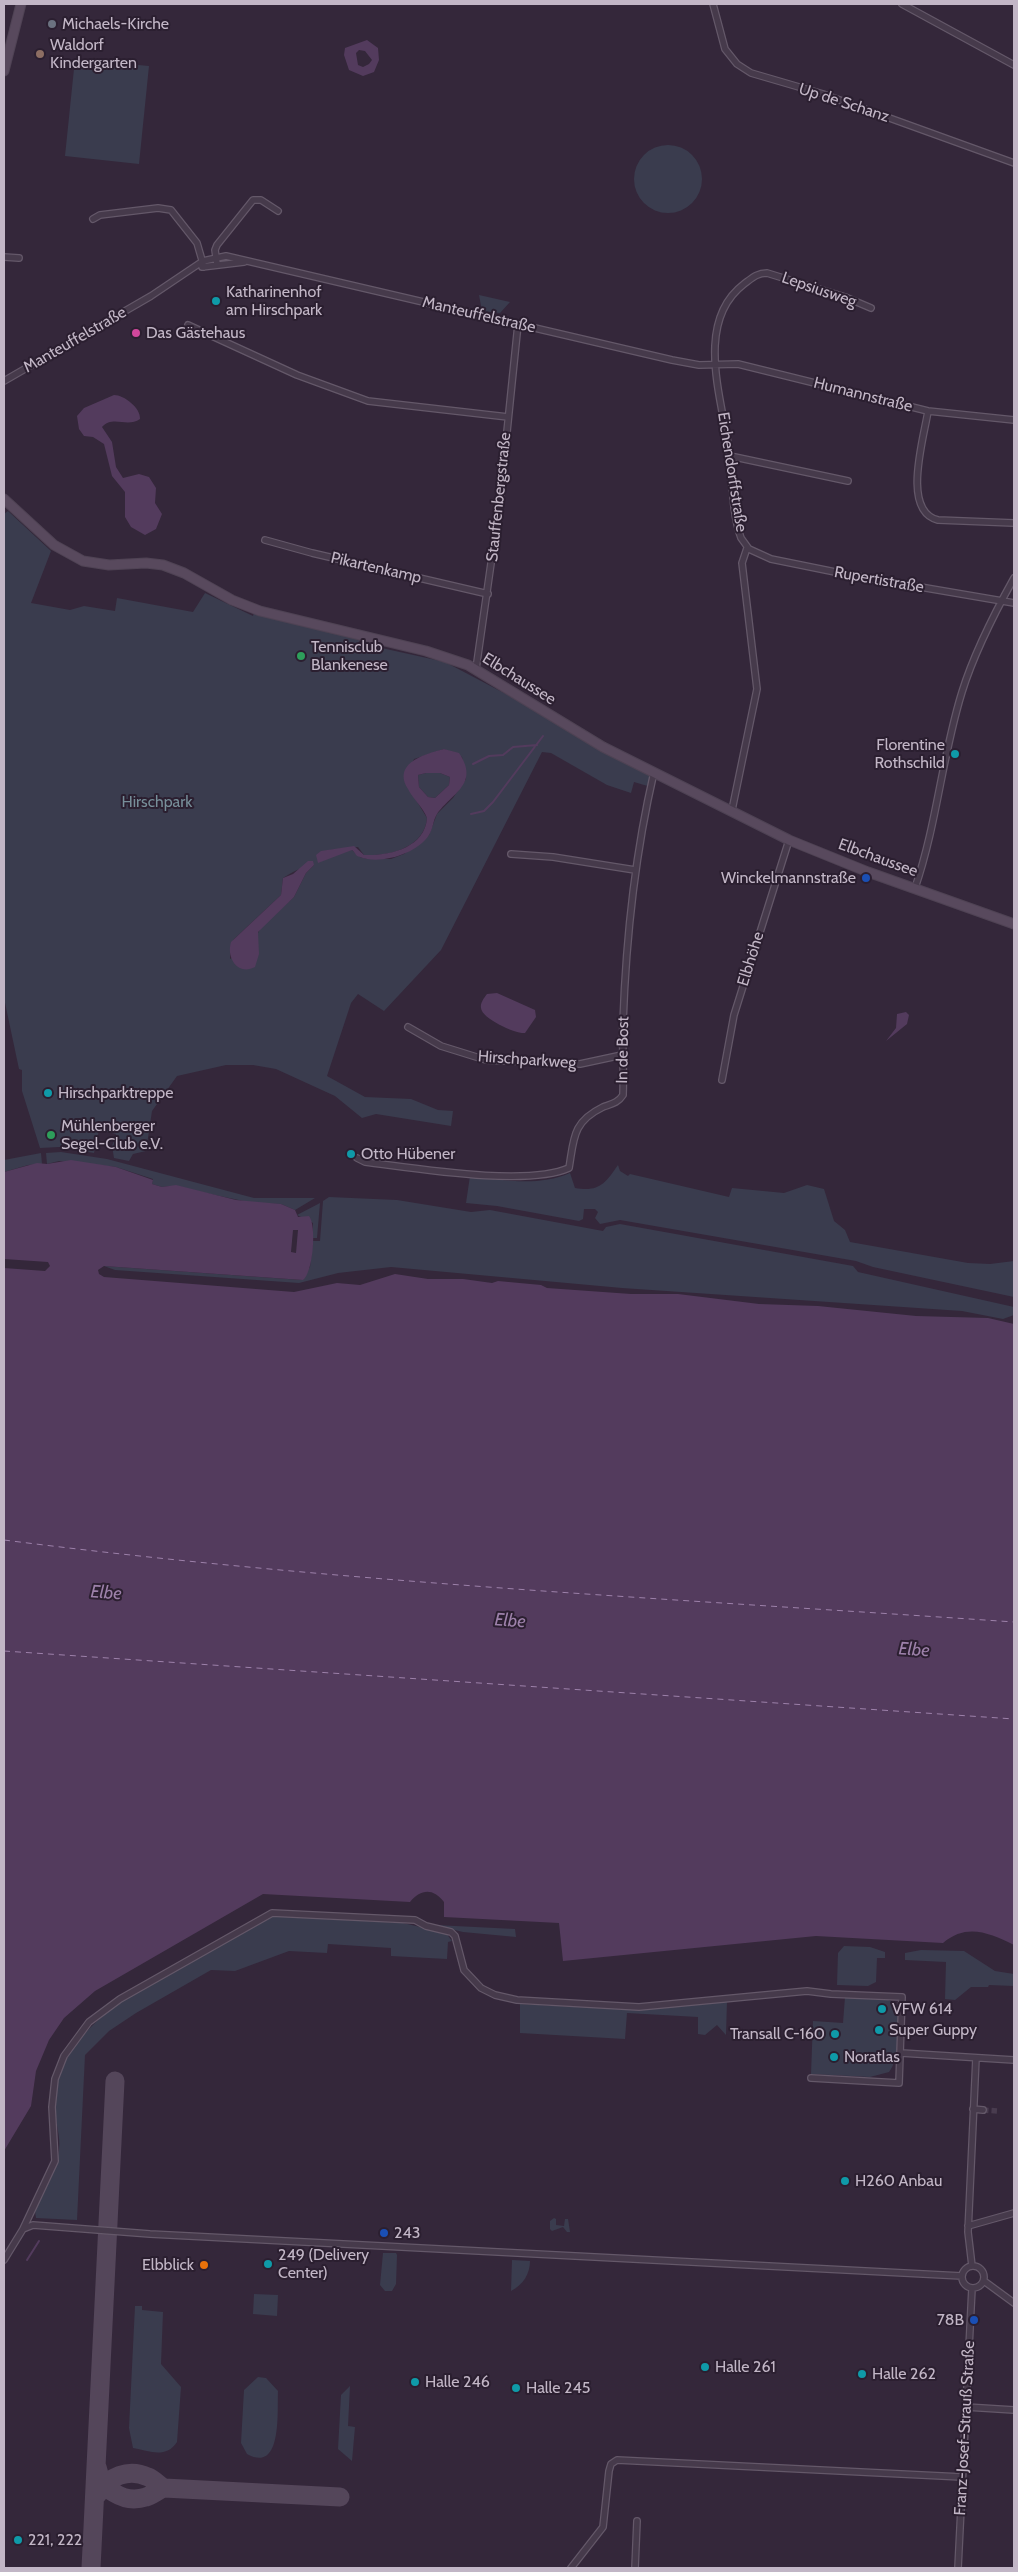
<!DOCTYPE html>
<meta charset="utf-8">
<style>
body{margin:0}
#map{position:relative;width:1018px;height:2572px;overflow:hidden;background:#34273a;font-family:Cabin,sans-serif}
canvas{display:block}
.frame{position:absolute;inset:0;border:5px solid #c2b6c6;pointer-events:none}
</style>
<div id="map">
<canvas width="1018" height="2572"></canvas>
<div class="frame"></div>
</div>
<script>
const ctx = document.querySelector('canvas').getContext('2d');
ctx.lineJoin = 'round';
function fillPath(path, color) {
  ctx.fillStyle = color;
  ctx.fill(path, 'evenodd');
}
function stroke(path, color, width, dash) {
  ctx.strokeStyle = color;
  ctx.lineWidth = width;
  ctx.lineCap = dash ? 'butt' : 'round';
  ctx.setLineDash(dash || []);
  ctx.stroke(path);
}
function drawText(font, color, halo, rows, align = 'center') {
  ctx.font = font + ' Cabin,sans-serif';
  ctx.lineWidth = 4;
  ctx.setLineDash([]);
  ctx.textBaseline = 'middle';
  ctx.strokeStyle = halo;
  ctx.fillStyle = color;
  for (const [text, x, y, turn = 0] of rows) {
    ctx.save();
    ctx.translate(x, y);
    ctx.rotate((+turn || 0) * Math.PI / 180);
    ctx.textAlign = isNaN(turn) ? turn : align;
    if (halo) ctx.strokeText(text, 0, 0);
    ctx.fillText(text, 0, 0);
    ctx.restore();
  }
}
const green = new Path2D(`
 M 75,59 L 149,66 L 139,164 L 65,156 Z
 M634 179a34 34 0 1 1 68 0a34 34 0 1 1-68 0Z
 M 479,295 L 510,302 L 500,313 L 482,311 Z
 M 8,511 L 51,551 L 31,603 L 70,610 L 84,606 L 115,611 L 117,598 L 193,612 L 205,593 L 253,616 L 255,609 L 360,637 L 359,643 L 445,662 L 654,772 L 651,787 L 634,782 L 631,793 L 607,785 L 551,753 L 542,752 L 441,950 L 384,1011 L 358,994 L 351,1003 L 327,1076 L 365,1097 L 411,1099 L 438,1110 L 453,1111 L 451,1126 L 376,1114 L 362,1118 L 335,1096 L 276,1069 L 253,1065 L 226,1065 L 177,1076 L 152,1111 L 146,1151 L 133,1154 L 129,1161 L 114,1158 L 112,1146 L 116,1134 L 99,1130 L 94,1153 L 59,1147 L 40,1148 L 22,1091 L 22,1070 L 19,1069 L 4,998 L 4,514 ZM 444,749 L 462,757 L 466,779 L 453,798 L 437,814 L 429,835 L 404,854 L 391,859 L 367,859 L 360,857 L 352,850 L 330,850 L 358,847 L 364,855 C 389,857 425,847 427,818 L 405,782 L 414,759 ZM 314,865 L 306,873 L 294,897 L 261,927 L 257,935 L 257,943 L 230,959 L 230,947 L 234,939 L 281,895 L 283,878 C 293,872 302,866 314,865 Z
 M 426,773 L 440,773 L 450,777 L 449,785 L 435,798 L 428,797 L 419,787 L 418,775 Z
 M 61,1152 L 107,1159 L 254,1198 L 315,1198 L 295,1210 L 281,1204 L 253,1203 L 172,1186 L 162,1187 L 152,1184 L 153,1179 L 116,1167 L 59,1161 L 47,1164 L 46,1153 Z
 M 41,1153 L 42,1164 L 28,1165 L 4,1172 L 4,1160 Z
 M 618,1165 L 620,1171 L 628,1176 L 630,1174 L 729,1197 L 732,1188 L 784,1193 L 807,1185 L 824,1189 L 834,1221 L 845,1230 L 850,1242 L 968,1263 L 990,1264 L 1014,1261 L 1014,1297 L 873,1267 L 856,1261 L 620,1220 L 600,1224 L 595,1218 L 598,1212 L 595,1209 L 584,1209 L 583,1219 L 579,1221 L 497,1206 L 466,1203 L 470,1176 C 504,1180 537,1187 570,1173 L 575,1188 C 599,1192 605,1184 618,1165 Z
 M 329,1197 L 397,1200 L 471,1212 L 490,1210 L 603,1231 L 606,1227 L 620,1224 L 853,1266 L 858,1272 L 1014,1307 L 1014,1315 L 1003,1319 L 962,1311 L 622,1288 L 391,1267 L 338,1273 L 299,1283 L 115,1270 L 104,1266 L 302,1280 L 310,1267 L 313,1241 L 320,1241 L 323,1201 Z
 M 320,1203 L 317,1238 L 313,1238 L 313,1223 L 297,1215 Z
 M 273,1916 L 403,1923 L 446,1933 L 452,1941 L 448,1942 L 447,1959 L 391,1956 L 391,1948 L 328,1944 L 327,1953 L 289,1951 L 235,1971 L 211,1970 L 136,2013 L 109,2031 L 85,2055 L 77,2220 L 36,2218 L 35,2211 C 43,2192 57,2170 59,2150 C 61,2136 55,2123 55,2108 C 54,2060 86,2026 124,2000 Z
 M 435,1925 L 515,1929 L 516,1937 L 463,1932 Z
 M 844,1946 L 870,1947 L 885,1952 L 885,1958 L 877,1958 L 876,1982 L 868,1986 L 837,1985 L 838,1953 Z
 M 921,1950 L 964,1951 L 995,1971 L 1014,1974 L 1014,1986 L 989,1985 L 988,1987 L 971,1987 L 955,2000 L 945,1999 L 946,1962 L 905,1960 L 905,1953 Z
 M 845,1997 L 888,2000 L 896,2004 C 903,2017 899,2061 889,2072 L 870,2077 L 811,2074 L 813,2021 L 843,2023 Z
 M 727,2001 L 726,2035 L 717,2025 L 705,2035 L 698,2034 L 698,2017 L 627,2013 L 625,2039 L 520,2033 L 520,2004 L 639,2010 Z
 M 554,2218 L 556,2219 L 556,2225 L 564,2226 L 565,2219 L 568,2219 L 570,2232 L 567,2232 L 563,2227 L 552,2231 L 550,2229 L 550,2221 Z
 M 383,2253 L 396,2253 L 397,2255 L 396,2284 L 392,2291 L 385,2291 L 380,2285 Z
 M 512,2260 L 530,2261 C 530,2274 523,2285 511,2291 Z
 M 254,2294 L 278,2295 L 277,2316 L 253,2314 Z
 M 135,2306 L 142,2306 L 142,2310 L 163,2312 L 161,2364 L 181,2387 L 177,2442 C 166,2459 149,2451 133,2448 L 129,2428 Z
 M 258,2377 L 266,2378 L 278,2391 C 277,2410 283,2474 247,2454 L 241,2443 L 244,2390 Z
 M 350,2386 L 348,2426 L 355,2427 L 352,2461 L 338,2449 L 341,2395 Z`);
const water = new Path2D(`
 M 367,40 L 378,48 L 379,60 L 374,72 L 363,76 L 349,70 L 344,55 L 345,48 ZM 359,50 L 365,51 L 372,60 L 369,64 L 363,67 L 358,65 L 356,53 Z
 M 114,395 C 124,395 141,408 140,419 C 127,428 113,415 102,427 L 112,442 L 116,467 L 123,478 L 139,474 L 149,477 L 156,488 L 155,503 L 162,514 L 156,529 L 145,535 L 131,527 L 125,517 L 125,492 L 112,476 L 104,444 L 93,437 L 84,436 L 79,429 L 77,416 L 84,408 Z
 M 444,749 L 459,753 C 480,784 452,793 437,814 C 433,820 433,829 429,835 C 417,854 380,865 360,857 C 355,856 356,853 352,850 L 318,863 L 316,855 L 321,851 L 354,846 L 364,855 C 389,856 425,848 427,818 C 423,807 413,799 408,789 C 392,763 425,754 444,749 ZM 426,773 L 440,773 L 450,777 L 449,785 L 435,798 L 428,797 L 419,787 L 418,775 Z
 M 308,861 L 313,861 L 314,865 L 306,873 L 294,897 L 258,932 L 259,954 L 255,967 C 238,976 226,958 231,942 L 281,895 L 283,878 L 293,874 Z
 M 497,993 L 535,1010 L 536,1017 L 525,1033 C 516,1034 482,1019 481,1008 C 480,1003 484,998 487,994 Z
 M 906,1012 L 909,1015 L 907,1024 L 886,1041 L 896,1028 L 897,1014 Z
 M 71,1160 L 116,1167 L 153,1180 L 152,1184 L 162,1187 L 176,1185 L 236,1200 L 281,1204 L 295,1210 L 298,1217 L 309,1216 C 317,1226 313,1273 303,1280 L 104,1266 L 98,1270 L 99,1274 L 104,1277 L 294,1292 L 337,1283 L 360,1285 L 395,1274 L 428,1279 L 463,1279 L 492,1283 L 498,1281 L 541,1285 L 547,1288 L 631,1294 L 678,1294 L 759,1304 L 818,1306 L 916,1316 L 988,1318 L 1014,1324 L 1014,1945 C 989,1933 967,1923 943,1943 L 816,1936 L 563,1961 L 559,1923 L 444,1917 L 444,1902 C 433,1888 421,1889 410,1902 L 263,1894 L 95,1991 L 64,2018 L 49,2040 L 36,2071 L 31,2106 L 4,2151 L 4,1268 L 45,1271 L 50,1266 L 48,1262 L 4,1259 L 4,1172 L 37,1163 L 47,1164 Z`);
const pier = new Path2D(`
 M 293,1230 L 298,1230 L 296,1253 L 291,1252 Z`);
const stream = new Path2D(`
 M 473,764 L 489,756 L 503,755 L 513,747 L 537,745
 M 471,814 L 484,811 L 493,802 L 543,736
 M 27,2260 L 39,2241`);
const ferry = new Path2D(`
 M 4,1540 C 339,1583 677,1599 1014,1622
 M 4,1651 L 1014,1719`);
const taxiway = new Path2D(`
 M 97,2467 C 101,2490 124,2504 146,2497 C 153,2495 158,2490 164,2488 L 340,2497
 M 98,2494 C 108,2476 129,2468 148,2477 C 154,2479 158,2485 164,2488
 M 91,2568 L 115,2081`);
const streetTunnel = new Path2D(`
 M 983,2110 L 997,2111`);
const street = new Path2D(`
 M 713,4 L 725,49 L 737,64 L 751,73 L 823,94 L 1014,163
 M 902,4 L 1014,65
 M 93,219 L 100,215 L 158,208 L 171,210 L 197,243 L 204,267
 M 4,257 L 19,258
 M 217,264 L 215,250 L 217,245 L 253,200 L 261,200 L 278,211
 M 202,267 L 244,262
 M 871,308 L 845,297 L 767,273 C 757,273 752,278 744,284 C 694,322 722,399 729,450 C 733,478 731,510 741,538 L 749,549 L 771,559 L 850,575 L 1014,603
 M 188,325 L 297,375 L 368,401 L 508,417
 M 4,381 L 151,296 L 203,261 L 226,256 L 672,360 L 699,365 L 738,364 L 928,411 L 1014,420
 M 928,411 C 924,438 901,511 938,520 L 1014,523
 M 730,456 L 848,481
 M 265,540 L 312,553 L 488,594
 M 476,669 L 500,500 L 518,324
 M 732,810 L 757,689 L 742,563 L 747,548
 M 511,854 L 553,857 L 635,870
 M 915,888 C 937,824 942,756 962,692 C 974,653 994,614 1014,578
 M 408,1027 L 441,1046 L 486,1060 L 580,1064 L 622,1055
 M 722,1080 L 734,1015 L 789,840
 M 357,1158 L 365,1162 C 414,1168 526,1187 569,1168 C 574,1139 572,1122 603,1107 C 611,1104 618,1103 623,1095 C 624,1071 622,1047 623,1023 C 626,938 635,854 654,772
 M 901,2053 L 1014,2060
 M 973,2109 L 983,2110
 M 968,2226 L 1014,2213
 M 23,2229 L 55,2161 L 52,2107 L 55,2079 L 64,2056 L 89,2022 L 120,1999 L 272,1913 L 415,1920 L 426,1926 L 451,1932 L 455,1936 L 464,1970 L 481,1988 L 495,1995 L 517,2000 L 639,2007 L 807,1991 L 831,1994 L 902,1997 L 899,2083 L 811,2078
 M 4,2260 L 23,2229 L 33,2225 L 150,2234 L 962,2276
 M962 2277a11 11 0 1 1 22 0a11 11 0 1 1-22 0Z
 M 972,2266 L 968,2232 L 976,2058
 M 984,2281 L 1014,2303
 M 966,2407 L 1014,2410
 M 571,2568 L 603,2527 L 609,2471 L 611,2464 L 617,2460 L 962,2477
 M 635,2568 L 637,2521
 M 958,2568 L 972,2288`);
const secondary = new Path2D(`
 M 4,71 L 21,4
 M 4,499 L 54,545 L 83,561 L 109,565 L 146,563 L 163,565 L 184,573 L 232,600 L 260,611 L 426,651 L 468,665 L 603,747 L 789,840 L 868,872 L 1014,924`);
const markers = [
 [52,24,5,"#6b7280"],
 [40,54,5,"#8d6e63"],
 [216,301,5,"#0f9aa8"],
 [136,333,5,"#d1479c"],
 [301,656,5,"#2e9e5b"],
 [955,754,5,"#0f9aa8"],
 [866,878,5,"#1a4fb4"],
 [48,1093,5,"#0f9aa8"],
 [51,1135,5,"#2e9e5b"],
 [351,1154,5,"#0f9aa8"],
 [882,2009,5,"#0f9aa8"],
 [879,2030,5,"#0f9aa8"],
 [835,2034,5,"#0f9aa8"],
 [834,2057,5,"#0f9aa8"],
 [845,2181,5,"#0f9aa8"],
 [384,2233,5,"#1a4fb4"],
 [268,2264,5,"#0f9aa8"],
 [204,2265,5,"#e8710a"],
 [974,2320,5,"#1a4fb4"],
 [705,2367,5,"#0f9aa8"],
 [862,2374,5,"#0f9aa8"],
 [415,2382,5,"#0f9aa8"],
 [516,2388,5,"#0f9aa8"],
 [18,2540,5,"#0f9aa8"]
];
const poiNames = [
 ["Michaels-Kirche",62,24],
 ["Waldorf",50,45],
 ["Kindergarten",50,63],
 ["Katharinenhof",226,292],
 ["am Hirschpark",226,310],
 ["Das Gästehaus",146,333],
 ["Tennisclub",311,647],
 ["Blankenese",311,665],
 ["Florentine",945,745,"right"],
 ["Rothschild",945,763,"right"],
 ["Winckelmannstraße",856,878,"right"],
 ["Hirschparktreppe",58,1093],
 ["Mühlenberger",61,1126],
 ["Segel-Club e.V.",61,1144],
 ["Otto Hübener",361,1154],
 ["VFW 614",892,2009],
 ["Super Guppy",889,2030],
 ["Transall C-160",825,2034,"right"],
 ["Noratlas",844,2057],
 ["H260 Anbau",855,2181],
 ["243",394,2233],
 ["249 (Delivery",278,2255],
 ["Center)",278,2273],
 ["Elbblick",194,2265,"right"],
 ["78B",964,2320,"right"],
 ["Halle 261",715,2367],
 ["Halle 262",872,2374],
 ["Halle 246",425,2382],
 ["Halle 245",526,2388],
 ["221, 222",28,2540]
];
const streetNames = [
 ["Up de Schanz",844,103,18],
 ["Lepsiusweg",819,290,19],
 ["Manteuffelstraße",479,315,13],
 ["Manteuffelstraße",75,340,-30],
 ["Humannstraße",863,395,14],
 ["Eichendorffstraße",732,472,81],
 ["Stauffenbergstraße",499,497,-84],
 ["Pikartenkamp",376,568,13],
 ["Rupertistraße",879,580,10],
 ["Elbchaussee",519,679,32],
 ["Elbchaussee",878,858,20],
 ["Elbhöhe",751,959,-73],
 ["In de Bost",623,1050,-89],
 ["Hirschparkweg",527,1060,4],
 ["Franz-Josef-Strauß Straße",965,2428,-87]
];
const parkNames = [
 ["Hirschpark",157,802]
];
const waterNames = [
 ["Elbe",106,1593,4],
 ["Elbe",510,1621,4],
 ["Elbe",914,1650,4]
];
fillPath(green, '#3a3c4e');
fillPath(water, '#533b5d');
fillPath(pier, '#34273a');
stroke(stream, '#533b5d', 2);
stroke(ferry, '#9d81aa', 1, [6, 5]);
stroke(taxiway, '#54465a', 19);
stroke(streetTunnel, '#493c4f', 5.5, [5.5, 3]);
stroke(street, '#645869', 8);
stroke(secondary, '#4f4354', 11);
stroke(street, '#463a4b', 5.5);
stroke(secondary, '#58495d', 9);
for (const [x, y, r, color] of markers) {
  const dot = new Path2D();
  dot.arc(x, y, r, 0, 2 * Math.PI);
  ctx.fillStyle = color;
  ctx.fill(dot);
  stroke(dot, '#2b1f30', 2);
}
drawText('16px', '#c2b6c6', '#2b1f30', poiNames, 'left');
drawText('16px', '#c2b6c6', '#2b1f30', streetNames);
drawText('16px', '#778e99', '#2b1f30', parkNames);
drawText('italic 18px', '#9d81aa', '#2b1f30', waterNames);
</script>
